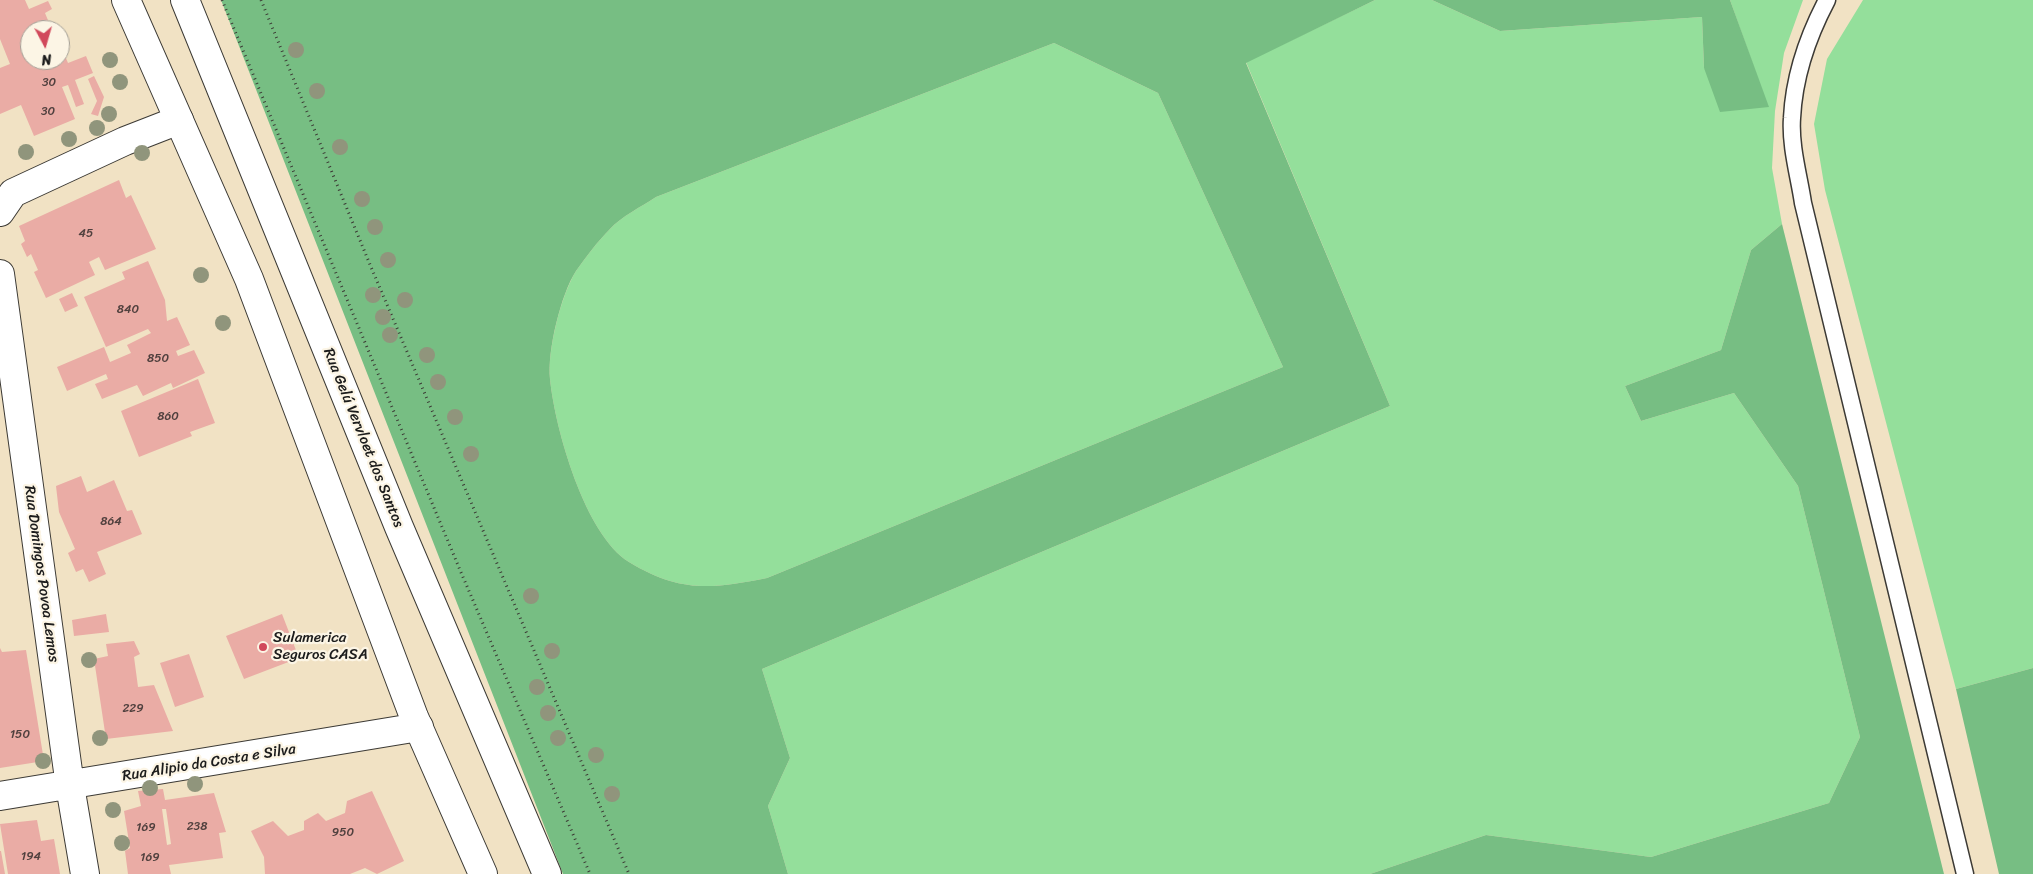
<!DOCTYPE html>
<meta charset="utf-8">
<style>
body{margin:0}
#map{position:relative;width:2033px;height:874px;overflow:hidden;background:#f1e2c4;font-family:Sriracha,sans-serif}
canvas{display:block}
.north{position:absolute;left:20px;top:20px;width:50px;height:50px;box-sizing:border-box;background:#fcf5e5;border:1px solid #a29e95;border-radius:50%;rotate:174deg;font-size:14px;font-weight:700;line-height:20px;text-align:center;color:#1c1c1c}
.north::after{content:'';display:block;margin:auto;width:18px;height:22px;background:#d1495b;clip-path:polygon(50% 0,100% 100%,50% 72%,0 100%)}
</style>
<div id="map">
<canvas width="2033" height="874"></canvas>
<div class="north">N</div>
</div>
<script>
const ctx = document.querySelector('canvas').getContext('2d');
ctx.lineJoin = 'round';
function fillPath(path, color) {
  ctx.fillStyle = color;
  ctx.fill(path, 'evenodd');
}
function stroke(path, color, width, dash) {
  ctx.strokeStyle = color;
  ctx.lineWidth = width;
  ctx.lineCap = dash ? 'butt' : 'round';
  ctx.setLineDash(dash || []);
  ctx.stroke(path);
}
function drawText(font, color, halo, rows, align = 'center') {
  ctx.font = font + ' Sriracha,sans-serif';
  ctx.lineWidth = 4.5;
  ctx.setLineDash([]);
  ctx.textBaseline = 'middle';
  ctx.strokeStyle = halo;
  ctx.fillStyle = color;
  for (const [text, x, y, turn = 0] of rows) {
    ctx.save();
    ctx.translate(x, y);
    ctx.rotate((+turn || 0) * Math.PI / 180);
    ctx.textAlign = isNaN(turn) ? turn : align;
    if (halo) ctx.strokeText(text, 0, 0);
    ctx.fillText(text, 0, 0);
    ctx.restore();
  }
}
const green = new Path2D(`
 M 1375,0 L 1432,0 L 1500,31 L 1702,17 L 1704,68 L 1768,107 L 1730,0 L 1803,0 L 1784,53 L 1775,111 L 1772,168 L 1782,224 L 1751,250 L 1721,350 L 1625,386 L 1641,421 L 1734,393 L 1798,486 L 1860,737 L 1829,803 L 1651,857 L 1486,835 L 1370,874 L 788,874 L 768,806 L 790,758 L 762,669 L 1390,406 L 1246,62 Z
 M 1863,0 L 2033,0 L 2033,668 L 1956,689 L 1825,190 L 1814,124 L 1827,59 Z
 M 1054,43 L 1158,93 L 1283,367 L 767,578 C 712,589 680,593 629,562 C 585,535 555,429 550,379 C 547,351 561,295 576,271 C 586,257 598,241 610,229 C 622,216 641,207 656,197 Z`);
const forest = new Path2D(`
 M 221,0 L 1375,0 L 1246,63 L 1390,406 L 762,669 L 790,758 L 768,806 L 788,874 L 563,874 ZM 1054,43 L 1158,93 L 1283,367 L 767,578 C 712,589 680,593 629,562 C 585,535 555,429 550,379 C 547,351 561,294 576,271 C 586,257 598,241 610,229 C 622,216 641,207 656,197 Z
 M 1432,0 L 1730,0 L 1769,107 L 1720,112 L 1704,68 L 1702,17 L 1500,31 Z
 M 1782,224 L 1944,874 L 1370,874 L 1486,835 L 1651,857 L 1829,803 L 1860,737 L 1798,486 L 1734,393 L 1641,421 L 1625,386 L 1721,350 L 1751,250 Z
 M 2033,668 L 2033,874 L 1999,874 L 1956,689 Z`);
const building = new Path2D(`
 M 0,0 L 25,0 L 29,9 L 48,1 L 52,9 L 45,13 L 52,30 L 30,30 L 30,60 L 60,60 L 60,44 L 68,63 L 86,56 L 93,73 L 75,80 L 84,104 L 76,107 L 68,85 L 62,87 L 75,119 L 34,136 L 21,105 L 0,114 L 0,68 L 10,64 L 0,39 Z
 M 94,76 L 104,97 L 98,116 L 91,114 L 97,101 L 88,79 Z
 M 119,180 L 126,198 L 131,195 L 156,249 L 105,270 L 99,257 L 89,262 L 95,275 L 46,298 L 34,272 L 38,270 L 31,254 L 27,257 L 21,244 L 25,241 L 19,226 Z
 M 148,261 L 165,300 L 167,321 L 177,317 L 190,345 L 176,351 L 178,356 L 194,350 L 205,373 L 173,388 L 171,383 L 143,396 L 137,385 L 102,399 L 95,384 L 108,379 L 106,374 L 67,391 L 57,367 L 104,347 L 110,362 L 131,353 L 127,345 L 151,333 L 148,329 L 106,347 L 84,297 L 125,279 L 122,272 Z
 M 72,293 L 78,306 L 65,312 L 59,299 Z
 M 198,379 L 215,423 L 190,432 L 192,436 L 139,457 L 121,411 Z
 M 81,476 L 87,492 L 114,480 L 127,511 L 132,510 L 142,534 L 97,552 L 106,574 L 89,582 L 83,569 L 76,572 L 68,553 L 75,549 L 59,512 L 56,486 Z
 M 106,614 L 109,632 L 74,636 L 72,620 Z
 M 282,614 L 299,658 L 244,679 L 226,636 Z
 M 134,641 L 140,654 L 134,657 L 138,687 L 154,685 L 173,731 L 106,739 L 94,659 L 108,656 L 106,644 Z
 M 0,648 L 2,652 L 26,650 L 44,761 L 0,768 Z
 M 189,654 L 204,697 L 175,707 L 160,663 Z
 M 163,789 L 165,800 L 214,793 L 226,832 L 219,833 L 223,858 L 169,865 L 171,874 L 128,874 L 125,851 L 130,848 L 124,811 L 141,806 L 138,791 ZM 162,809 L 166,809 L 171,844 L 167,845 Z
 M 372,791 L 404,861 L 377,874 L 365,868 L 350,874 L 265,874 L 264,857 L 251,831 L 273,821 L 288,836 L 304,830 L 304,821 L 318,813 L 326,821 L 345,813 L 347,801 Z
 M 37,820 L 41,841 L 54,839 L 60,874 L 8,874 L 0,824 Z
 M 0,851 L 1,851 L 5,874 L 0,874 Z`);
const path = new Path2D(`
 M 222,0 L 460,570 L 590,874
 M 261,0 L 371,267 L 629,874`);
const lane = new Path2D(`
 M 1827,0 C 1808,36 1794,77 1792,118 C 1790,146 1799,176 1803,203 L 1965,874`);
const street = new Path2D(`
 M 0,212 L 13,193 L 125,141 L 179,120
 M 0,274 L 70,786 L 85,874
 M 0,796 L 419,727`);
const secondary = new Path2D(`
 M 126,0 L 249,279 L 414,717 L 483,874
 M 185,0 L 399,527 L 547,874`);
const trees = [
 [296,50],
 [110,60],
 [120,82],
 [317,91],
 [109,114],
 [97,128],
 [69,139],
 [340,147],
 [26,152],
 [142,153],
 [362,199],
 [375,227],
 [388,260],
 [201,275],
 [373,295],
 [405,300],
 [383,317],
 [223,323],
 [390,335],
 [427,355],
 [438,382],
 [455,417],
 [471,454],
 [531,596],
 [552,651],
 [89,660],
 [537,687],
 [548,713],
 [100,738],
 [558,738],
 [596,755],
 [43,761],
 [195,784],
 [150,788],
 [612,794],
 [113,810],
 [122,843]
];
const markers = [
 [263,647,5,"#d1495b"]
];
const numberNames = [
 ["30",49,83],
 ["30",48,112],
 ["45",86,234],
 ["840",128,310],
 ["850",158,359],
 ["860",168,417],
 ["864",111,522],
 ["229",133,709],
 ["150",20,735],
 ["238",197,827],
 ["169",146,828],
 ["950",343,833],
 ["194",31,857],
 ["169",150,858]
];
const streetNames = [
 ["Rua Gelú Vervloet dos Santos",363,438,68],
 ["Rua Domingos Povoa Lemos",41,574,82],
 ["Rua Alipio da Costa e Silva",209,763,-9]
];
const poiNames = [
 ["Sulamerica",273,638],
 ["Seguros CASA",273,655]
];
fillPath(green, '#94df9b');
fillPath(forest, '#77be83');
fillPath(building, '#eaaca5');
stroke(lane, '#3c3a35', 19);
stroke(street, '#3c3a35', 30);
stroke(secondary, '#3c3a35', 30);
stroke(path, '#3c3a35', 3, [1, 4]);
stroke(lane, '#fff', 16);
stroke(street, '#fff', 28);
stroke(secondary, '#fff', 28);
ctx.fillStyle = '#90957c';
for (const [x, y] of trees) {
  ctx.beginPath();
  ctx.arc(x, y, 8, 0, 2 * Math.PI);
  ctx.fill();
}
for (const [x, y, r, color] of markers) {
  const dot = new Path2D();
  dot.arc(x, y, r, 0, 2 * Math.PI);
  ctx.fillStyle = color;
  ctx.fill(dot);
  stroke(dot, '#fcf5e5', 2);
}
drawText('12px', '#50403e', null, numberNames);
drawText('15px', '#1c1c1c', '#fcf5e5', streetNames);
drawText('15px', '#1c1c1c', '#fcf5e5', poiNames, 'left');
</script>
